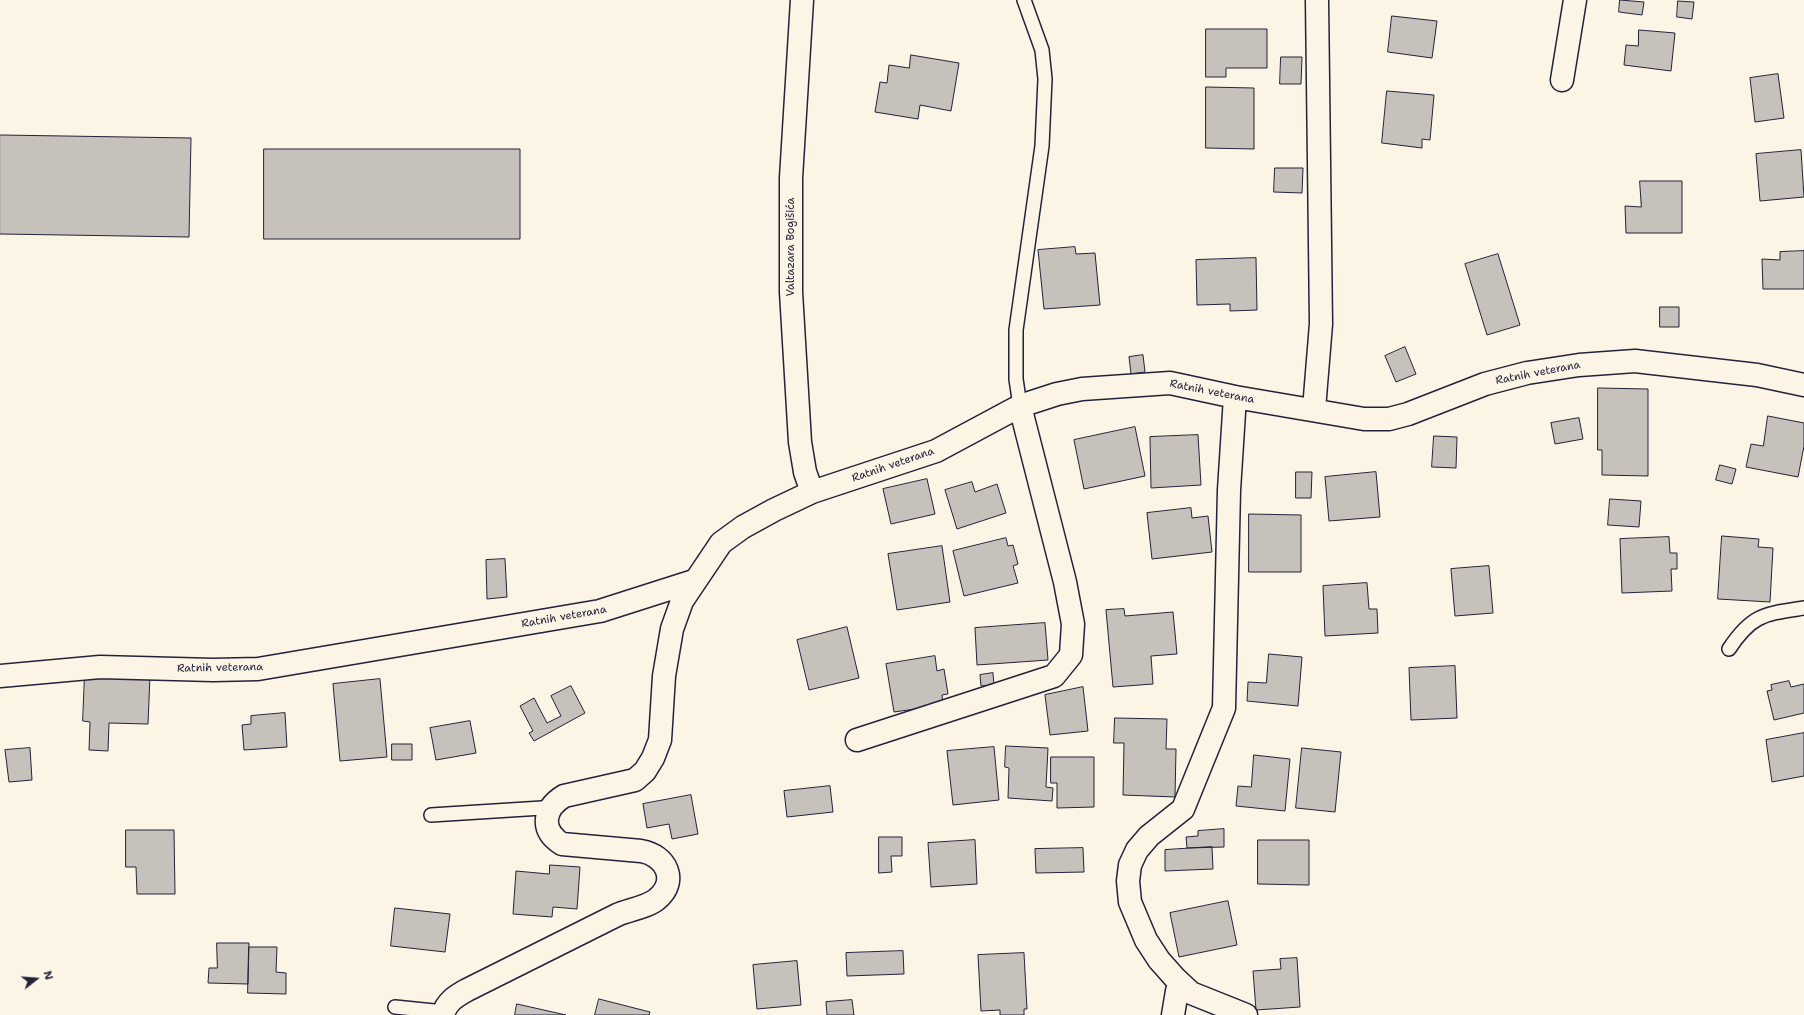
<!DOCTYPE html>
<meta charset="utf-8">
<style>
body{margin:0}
#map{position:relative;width:1804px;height:1015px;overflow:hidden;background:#fcf5e5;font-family:"Shantell Sans",sans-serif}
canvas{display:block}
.north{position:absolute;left:16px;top:959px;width:40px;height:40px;-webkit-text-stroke:3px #fcf5e5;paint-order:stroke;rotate:73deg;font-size:11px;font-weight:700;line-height:16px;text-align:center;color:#22223b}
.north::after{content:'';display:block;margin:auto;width:14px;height:18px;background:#22223b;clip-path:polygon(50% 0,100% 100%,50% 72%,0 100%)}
</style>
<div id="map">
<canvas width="1804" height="1015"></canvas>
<div class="north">N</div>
</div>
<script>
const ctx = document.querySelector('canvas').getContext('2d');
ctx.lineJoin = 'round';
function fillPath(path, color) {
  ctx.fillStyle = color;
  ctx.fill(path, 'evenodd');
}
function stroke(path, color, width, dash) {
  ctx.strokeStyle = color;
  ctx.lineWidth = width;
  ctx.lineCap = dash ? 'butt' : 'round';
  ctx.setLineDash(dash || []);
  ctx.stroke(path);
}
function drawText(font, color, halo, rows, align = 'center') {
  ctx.font = font + ' "Shantell Sans",sans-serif';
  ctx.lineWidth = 3;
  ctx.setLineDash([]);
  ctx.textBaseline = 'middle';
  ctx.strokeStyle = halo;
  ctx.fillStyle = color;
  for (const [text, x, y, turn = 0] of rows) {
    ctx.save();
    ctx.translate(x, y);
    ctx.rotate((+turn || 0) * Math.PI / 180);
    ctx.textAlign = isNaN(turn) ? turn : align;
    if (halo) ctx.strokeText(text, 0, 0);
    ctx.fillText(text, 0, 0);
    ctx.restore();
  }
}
const building = new Path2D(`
 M 1620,0 L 1644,2 L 1642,15 L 1619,12 Z
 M 1678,1 L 1694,2 L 1692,19 L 1677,17 Z
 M 1392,16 L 1437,21 L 1432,58 L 1388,52 Z
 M 1206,29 L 1267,29 L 1267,68 L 1226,68 L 1226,77 L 1206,77 Z
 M 1639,30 L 1675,33 L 1671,71 L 1624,65 L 1626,45 L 1638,46 Z
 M 911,55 L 959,63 L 951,111 L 920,105 L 918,119 L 875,112 L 880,82 L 887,83 L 889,65 L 909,68 Z
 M 1281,57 L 1302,57 L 1301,84 L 1280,84 Z
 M 1778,74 L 1784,118 L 1755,122 L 1750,78 Z
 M 1206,87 L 1254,88 L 1254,149 L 1206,148 Z
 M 1387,91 L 1434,95 L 1430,140 L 1422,139 L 1422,148 L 1382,143 Z
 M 0,135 L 191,138 L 189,237 L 0,234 Z
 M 264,149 L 520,149 L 520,239 L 264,239 Z
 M 1801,150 L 1804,197 L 1760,201 L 1756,154 Z
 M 1275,168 L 1303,168 L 1302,193 L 1274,192 Z
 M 1640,181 L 1682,181 L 1682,233 L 1626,233 L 1625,206 L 1641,207 Z
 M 1075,247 L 1076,254 L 1095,253 L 1100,305 L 1044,309 L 1038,250 Z
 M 1804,251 L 1804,289 L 1763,289 L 1762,259 L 1780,260 L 1780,252 Z
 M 1498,254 L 1520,325 L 1487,335 L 1465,264 Z
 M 1256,258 L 1257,310 L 1230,311 L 1230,304 L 1197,305 L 1196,260 Z
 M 1660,307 L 1679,307 L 1679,327 L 1660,327 Z
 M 1405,347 L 1416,374 L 1396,382 L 1385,356 Z
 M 1143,355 L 1145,372 L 1131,374 L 1129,357 Z
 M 1598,388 L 1648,389 L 1648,476 L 1602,475 L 1602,450 L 1598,450 Z
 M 1768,416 L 1804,423 L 1804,446 L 1798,477 L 1746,467 L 1751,444 L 1763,446 Z
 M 1579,418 L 1583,439 L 1555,444 L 1551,423 Z
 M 1135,427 L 1145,476 L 1084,489 L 1074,440 Z
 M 1198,435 L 1201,485 L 1151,488 L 1150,437 Z
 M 1434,436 L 1457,437 L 1456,468 L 1432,467 Z
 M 1720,465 L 1736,469 L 1732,484 L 1716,480 Z
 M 1296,472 L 1312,472 L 1311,498 L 1296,498 Z
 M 1376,472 L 1380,517 L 1329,521 L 1325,477 Z
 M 927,479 L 935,514 L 891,524 L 883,489 Z
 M 972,482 L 975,492 L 997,484 L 1006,513 L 957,529 L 945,490 Z
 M 1610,499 L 1641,501 L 1639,527 L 1608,525 Z
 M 1191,508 L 1192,518 L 1208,516 L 1212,552 L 1152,559 L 1147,513 Z
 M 1249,514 L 1301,515 L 1301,572 L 1249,572 Z
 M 1722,536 L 1759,539 L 1758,547 L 1773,548 L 1770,602 L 1718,599 Z
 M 1669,537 L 1670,553 L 1677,553 L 1677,569 L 1671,569 L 1672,591 L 1622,593 L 1620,539 Z
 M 1006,538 L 1008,546 L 1013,545 L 1018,564 L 1013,566 L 1018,583 L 964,596 L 953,551 Z
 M 942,546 L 950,602 L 897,610 L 888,554 Z
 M 505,559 L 507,597 L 487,599 L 486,560 Z
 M 1489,566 L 1493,613 L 1455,616 L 1451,569 Z
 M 1367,583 L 1369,609 L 1377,609 L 1378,633 L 1325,636 L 1323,586 Z
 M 1124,609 L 1125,616 L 1173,612 L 1177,654 L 1151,656 L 1153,684 L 1113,687 L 1106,610 Z
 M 1045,623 L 1048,660 L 977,665 L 975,628 Z
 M 847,627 L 859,678 L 809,690 L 797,640 Z
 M 1269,654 L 1302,657 L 1298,706 L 1247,701 L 1248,682 L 1266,683 Z
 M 935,656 L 937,671 L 944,669 L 948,694 L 942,695 L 943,705 L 894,712 L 886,664 Z
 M 1455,666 L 1457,718 L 1411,720 L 1409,668 Z
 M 85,673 L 150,675 L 148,724 L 109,723 L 108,751 L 89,750 L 90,722 L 83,721 Z
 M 993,673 L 994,685 L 981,686 L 980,675 Z
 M 380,679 L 387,757 L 340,761 L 333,684 Z
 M 1789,681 L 1791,687 L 1804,684 L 1804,713 L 1774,720 L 1767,691 L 1772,690 L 1771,685 Z
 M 571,686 L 585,713 L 534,741 L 529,733 L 533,731 L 520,706 L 534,698 L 547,723 L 561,716 L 551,696 Z
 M 1083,687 L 1088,731 L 1050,735 L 1045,695 Z
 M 285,713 L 287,747 L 244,750 L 242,725 L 251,724 L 251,716 Z
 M 1115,718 L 1167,719 L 1166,749 L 1176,749 L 1175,797 L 1123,795 L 1124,743 L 1114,743 Z
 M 470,721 L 476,753 L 436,760 L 430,728 Z
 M 1804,733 L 1804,776 L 1772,782 L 1766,740 Z
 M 392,744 L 412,744 L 412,760 L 392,760 Z
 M 1006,746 L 1048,748 L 1046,787 L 1053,788 L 1052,801 L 1008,798 L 1009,768 L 1005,767 Z
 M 994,747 L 999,800 L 953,805 L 947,751 Z
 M 30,748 L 32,780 L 9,782 L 5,750 Z
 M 1302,748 L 1341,752 L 1335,812 L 1296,808 Z
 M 1254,755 L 1290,759 L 1285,811 L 1236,806 L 1238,786 L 1251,787 Z
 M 1051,757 L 1094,757 L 1094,807 L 1057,808 L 1057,783 L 1051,783 Z
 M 830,786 L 833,812 L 787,817 L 784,791 Z
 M 691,795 L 698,834 L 672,839 L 669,824 L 647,828 L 643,804 Z
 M 1224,829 L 1224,847 L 1187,848 L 1186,837 L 1198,836 L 1198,831 Z
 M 126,830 L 174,830 L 175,894 L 137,894 L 136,867 L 126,867 Z
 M 879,837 L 902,837 L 902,856 L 891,856 L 892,872 L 879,873 Z
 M 975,840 L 977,884 L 931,887 L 928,843 Z
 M 1258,840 L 1309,840 L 1309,885 L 1258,884 Z
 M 1212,847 L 1213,869 L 1165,871 L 1165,850 Z
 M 1083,848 L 1084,872 L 1036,873 L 1035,849 Z
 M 550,865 L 580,867 L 577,909 L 553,907 L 552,917 L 513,914 L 516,871 L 549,874 Z
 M 1228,901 L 1237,945 L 1179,957 L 1170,913 Z
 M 395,908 L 450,914 L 445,952 L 391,946 Z
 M 217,943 L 249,943 L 248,984 L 208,983 L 209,968 L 217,968 Z
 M 249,947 L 277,947 L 276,972 L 286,973 L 286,994 L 248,993 Z
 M 903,951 L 904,974 L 847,976 L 846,953 Z
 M 1024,953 L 1027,1009 L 1024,1009 L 1024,1015 L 1000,1015 L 1000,1010 L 981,1011 L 978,955 Z
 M 1297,958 L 1300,1007 L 1256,1010 L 1253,971 L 1281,969 L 1280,959 Z
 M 797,961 L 801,1005 L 757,1009 L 753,965 Z
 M 599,999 L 650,1012 L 649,1015 L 595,1015 Z
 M 852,1000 L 854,1015 L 827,1015 L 826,1002 Z
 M 517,1004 L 566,1015 L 515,1015 Z`);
const lane = new Path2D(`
 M 1020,406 L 1016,379 L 1016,330 L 1042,146 L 1045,79 L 1042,50 L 1024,0
 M 1729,649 C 1752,614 1765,614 1804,608
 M 431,815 L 542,808 L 549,809
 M 395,1007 L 444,1012`);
const street = new Path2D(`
 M 802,0 L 791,178 L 791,292 L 800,442 L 805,472 L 812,492
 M 1562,80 L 1575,0
 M 1235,397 L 1229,490 L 1224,708 L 1183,809 L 1149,836 L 1137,850 L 1130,865 L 1128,881 L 1130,902 L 1146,940 L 1159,960 L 1175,978 L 1191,993 L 1246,1015
 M 1314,409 L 1321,324 L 1317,0
 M 0,676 L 100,667 L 213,670 L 258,669 L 600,611 L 694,581
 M 857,740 L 1054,676 L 1071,655 L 1073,624 L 1065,582 L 1020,406
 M 443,1015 C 446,1002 456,996 467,990 C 517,965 567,940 617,915 C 628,910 648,907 657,899 C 679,881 666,855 641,851 L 562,844 C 540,830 543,809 564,796 L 635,780 L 645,771 L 653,758 L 660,740 L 664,676 L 672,629 L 682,601 L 721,543 L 743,527 L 774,510 L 812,492 L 936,451 L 1020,406 L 1057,394 L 1082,389 L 1170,383 L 1235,397 L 1364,419 L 1389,419 L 1408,414 L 1485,384 L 1527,373 L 1579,365 L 1635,361 L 1757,375 L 1804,385
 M 1173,1015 L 1177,991 L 1181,984`);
const streetNames = [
 ["Valtazara Bogišića",791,247,-90],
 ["Ratnih veterana",1538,373,-11],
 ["Ratnih veterana",1212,392,11],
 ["Ratnih veterana",893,465,-19],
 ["Ratnih veterana",564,617,-10],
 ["Ratnih veterana",220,668,-1]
];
fillPath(building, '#c6c1bb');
stroke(building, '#22223b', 1);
stroke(lane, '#22223b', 16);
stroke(street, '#22223b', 25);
stroke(lane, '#fcf5e5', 13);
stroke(street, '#fcf5e5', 22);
drawText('11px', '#22223b', '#fcf5e5', streetNames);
</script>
